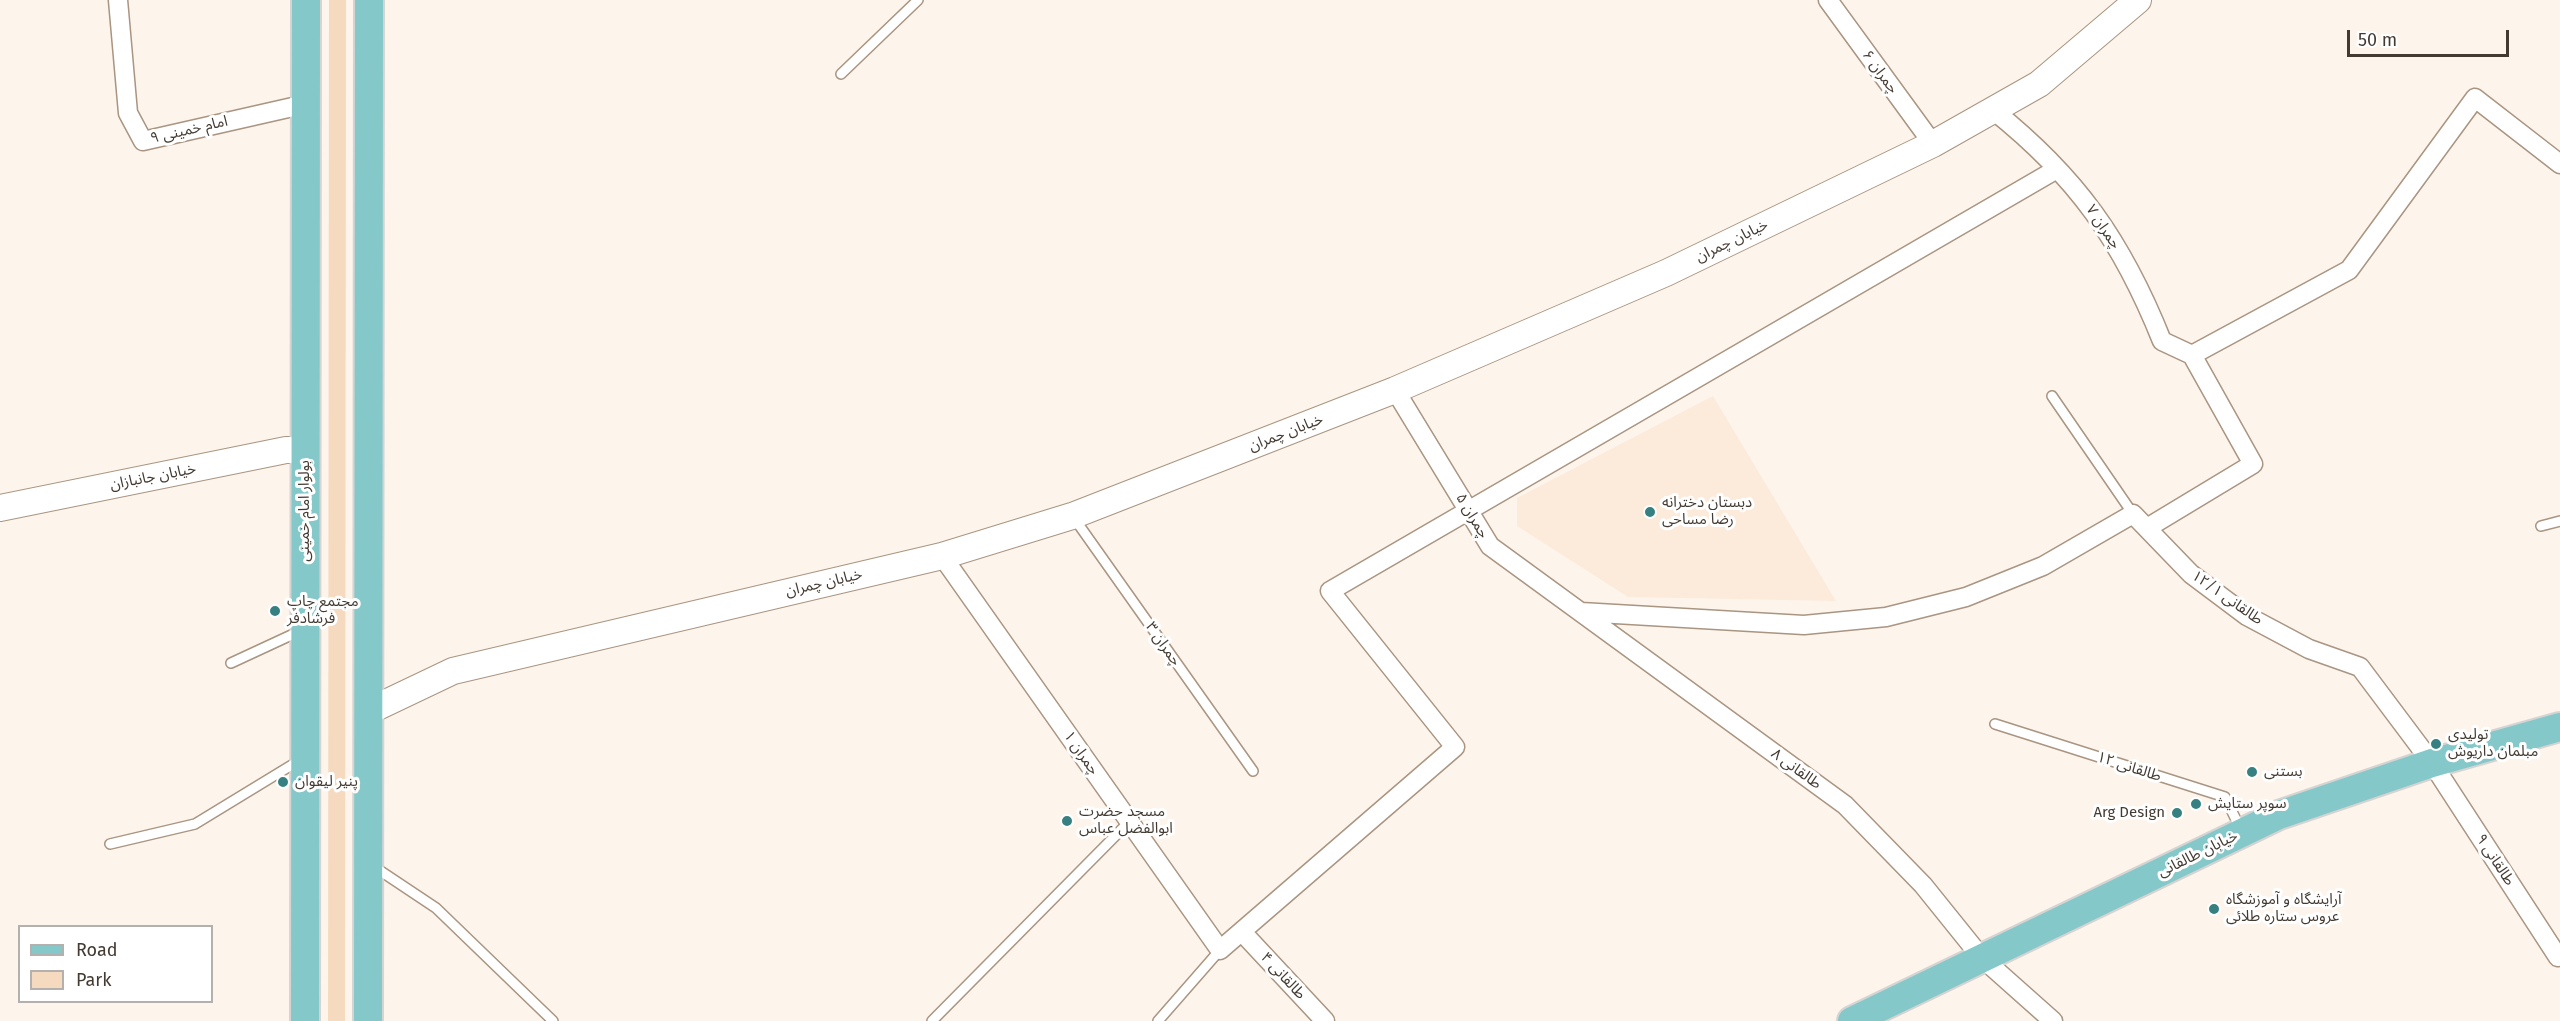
<!DOCTYPE html>
<meta charset="utf-8">
<style>
body{margin:0}
#map{position:relative;width:2560px;height:1021px;overflow:hidden;background:#fdf4ec;font-family:"Fira Sans",sans-serif}
canvas{display:block}
.legend{position:absolute;left:18px;top:925px;width:195px;height:78px;box-sizing:border-box;background:#fff;border:2px solid #b4b0ad;margin:0;padding:8px 10px;list-style:none;font-size:18px;color:#433a32}
.legend li{display:flex;align-items:center;gap:12px;height:30px}
.legend b{width:30px;border:2px solid #b4b0ad}
.scale{position:absolute;left:2347px;top:30px;width:162px;height:27px;box-sizing:border-box;border:3px solid #433a32;border-top:0;padding-left:8px;font-size:18px;line-height:21px;white-space:nowrap;color:#433a32;-webkit-text-stroke:4px #fff;paint-order:stroke}
</style>
<div id="map">
<canvas width="2560" height="1021"></canvas>
<ul class="legend">
<li><b style="height:8px;background:#84c8c9"></b>Road</li>
<li><b style="height:16px;background:#f6dabf"></b>Park</li>
</ul>
<div class="scale">50 m</div>
</div>
<script>
const ctx = document.querySelector('canvas').getContext('2d');
ctx.lineJoin = 'round';
function fillPath(path, color) {
  ctx.fillStyle = color;
  ctx.fill(path, 'evenodd');
}
function stroke(path, color, width, dash) {
  ctx.strokeStyle = color;
  ctx.lineWidth = width;
  ctx.lineCap = dash ? 'butt' : 'round';
  ctx.setLineDash(dash || []);
  ctx.stroke(path);
}
function drawText(font, color, halo, rows, align = 'center') {
  ctx.font = font + ' "Fira Sans","Noto Sans Arabic",sans-serif';
  ctx.lineWidth = 6;
  ctx.setLineDash([]);
  ctx.textBaseline = 'middle';
  ctx.strokeStyle = halo;
  ctx.fillStyle = color;
  for (const [text, x, y, turn = 0] of rows) {
    ctx.save();
    ctx.translate(x, y);
    ctx.rotate((+turn || 0) * Math.PI / 180);
    ctx.textAlign = isNaN(turn) ? turn : align;
    if (halo) ctx.strokeText(text, 0, 0);
    ctx.fillText(text, 0, 0);
    ctx.restore();
  }
}
const built = new Path2D(`
 M 1713,396 L 1836,601 L 1628,597 L 1517,526 L 1517,498 Z`);
const green = new Path2D(`
 M 329,0 L 346,0 L 345,1021 L 328,1021 Z`);
const lane = new Path2D(`
 M 841,74 L 918,0
 M 2052,396 L 2133,514
 M 1074,518 L 1253,771
 M 2541,526 L 2560,521
 M 231,663 L 300,631
 M 1995,724 L 2225,797 L 2241,830
 M 110,844 L 195,824 L 300,760
 M 373,866 L 436,908 L 553,1021
 M 932,1021 L 1129,822
 M 1158,1021 L 1220,950`);
const street = new Path2D(`
 M 118,0 L 128,113 L 143,141 L 306,104
 M 1828,0 L 1933,144
 M 1993,110 C 2077,177 2122,241 2162,341 L 2192,355
 M 2192,355 L 2349,270 L 2475,98 L 2560,164
 M 1395,390 L 1490,546 L 1845,805 L 1923,885 L 1981,957 L 2053,1021
 M 2147,528 L 2253,464 L 2192,355
 M 942,556 L 1220,950 L 1455,747 L 1330,591 L 2057,169
 M 1581,612 L 1804,625 L 1886,617 L 1966,597 L 2043,566 L 2133,514 L 2191,574 L 2247,616 L 2309,649 L 2360,667 L 2432,763 L 2558,957 L 2560,955
 M 1242,932 L 1325,1021`);
const secondary = new Path2D(`
 M 0,508 L 286,450 L 305,450
 M 369,711 L 453,671 L 942,556 L 1072,516 L 1395,390 L 1666,273 L 1933,144 L 2039,84 L 2138,0`);
const primary = new Path2D(`
 M 305,1021 L 306,0
 M 368,1021 L 369,0
 M 1852,1021 L 2279,815 L 2432,763 L 2560,727`);
const markers = [
 [1650,512,6,"#378081"],
 [275,611,6,"#378081"],
 [2436,744,6,"#378081"],
 [2252,772,6,"#378081"],
 [283,782,6,"#378081"],
 [2196,804,6,"#378081"],
 [2177,813,6,"#378081"],
 [1067,821,6,"#378081"],
 [2214,909,6,"#378081"]
];
const streetNames = [
 ["چمران ۶",1880,72,54],
 ["امام خمینی ۹",189,130,-13],
 ["چمران ۷",2103,227,56],
 ["خیابان چمران",1732,241,-26],
 ["خیابان چمران",1286,433,-21],
 ["خیابان جانبازان",153,477,-11],
 ["بولوار امام خمینی",305,511,-90],
 ["چمران ۵",1472,516,59],
 ["خیابان چمران",824,583,-13],
 ["طالقانی ۱۲/۱",2227,598,35],
 ["چمران ۳",1163,644,55],
 ["چمران ۱",1081,753,55],
 ["طالقانی ۱۲",2129,767,18],
 ["طالقانی ۸",1796,769,36],
 ["خیابان طالقانی",2198,854,-26],
 ["طالقانی ۹",2495,860,57],
 ["طالقانی ۴",1283,976,47]
];
const poiNames = [
 ["دبستان دخترانه",1662,503],
 ["رضا مساحی",1662,520],
 ["مجتمع چاپ",287,602],
 ["فرشادفر",287,619],
 ["تولیدی",2448,735],
 ["مبلمان داریوش",2448,752],
 ["بستنی",2264,772],
 ["پنیر لیقوان",295,782],
 ["سوپر ستایش",2208,804],
 ["مسجد حضرت",1079,812],
 ["ابوالفضل عباس",1079,829],
 ["Arg Design",2165,813,"right"],
 ["آرایشگاه و آموزشگاه",2226,900],
 ["عروس ستاره طلائی",2226,917]
];
fillPath(built, '#fcebdb');
fillPath(green, '#f6dabf');
stroke(lane, '#a99581', 12);
stroke(street, '#a99581', 21);
stroke(secondary, '#a99581', 28);
stroke(primary, '#d6d4d2', 32);
stroke(lane, '#fff', 9);
stroke(street, '#fff', 18);
stroke(secondary, '#fff', 26);
stroke(primary, '#84c8c9', 28);
for (const [x, y, r, color] of markers) {
  const dot = new Path2D();
  dot.arc(x, y, r, 0, 2 * Math.PI);
  ctx.fillStyle = color;
  ctx.fill(dot);
  stroke(dot, '#fff', 2);
}
drawText('15px', '#433a32', '#fff', streetNames);
drawText('15px', '#433a32', '#fff', poiNames, 'left');
</script>
